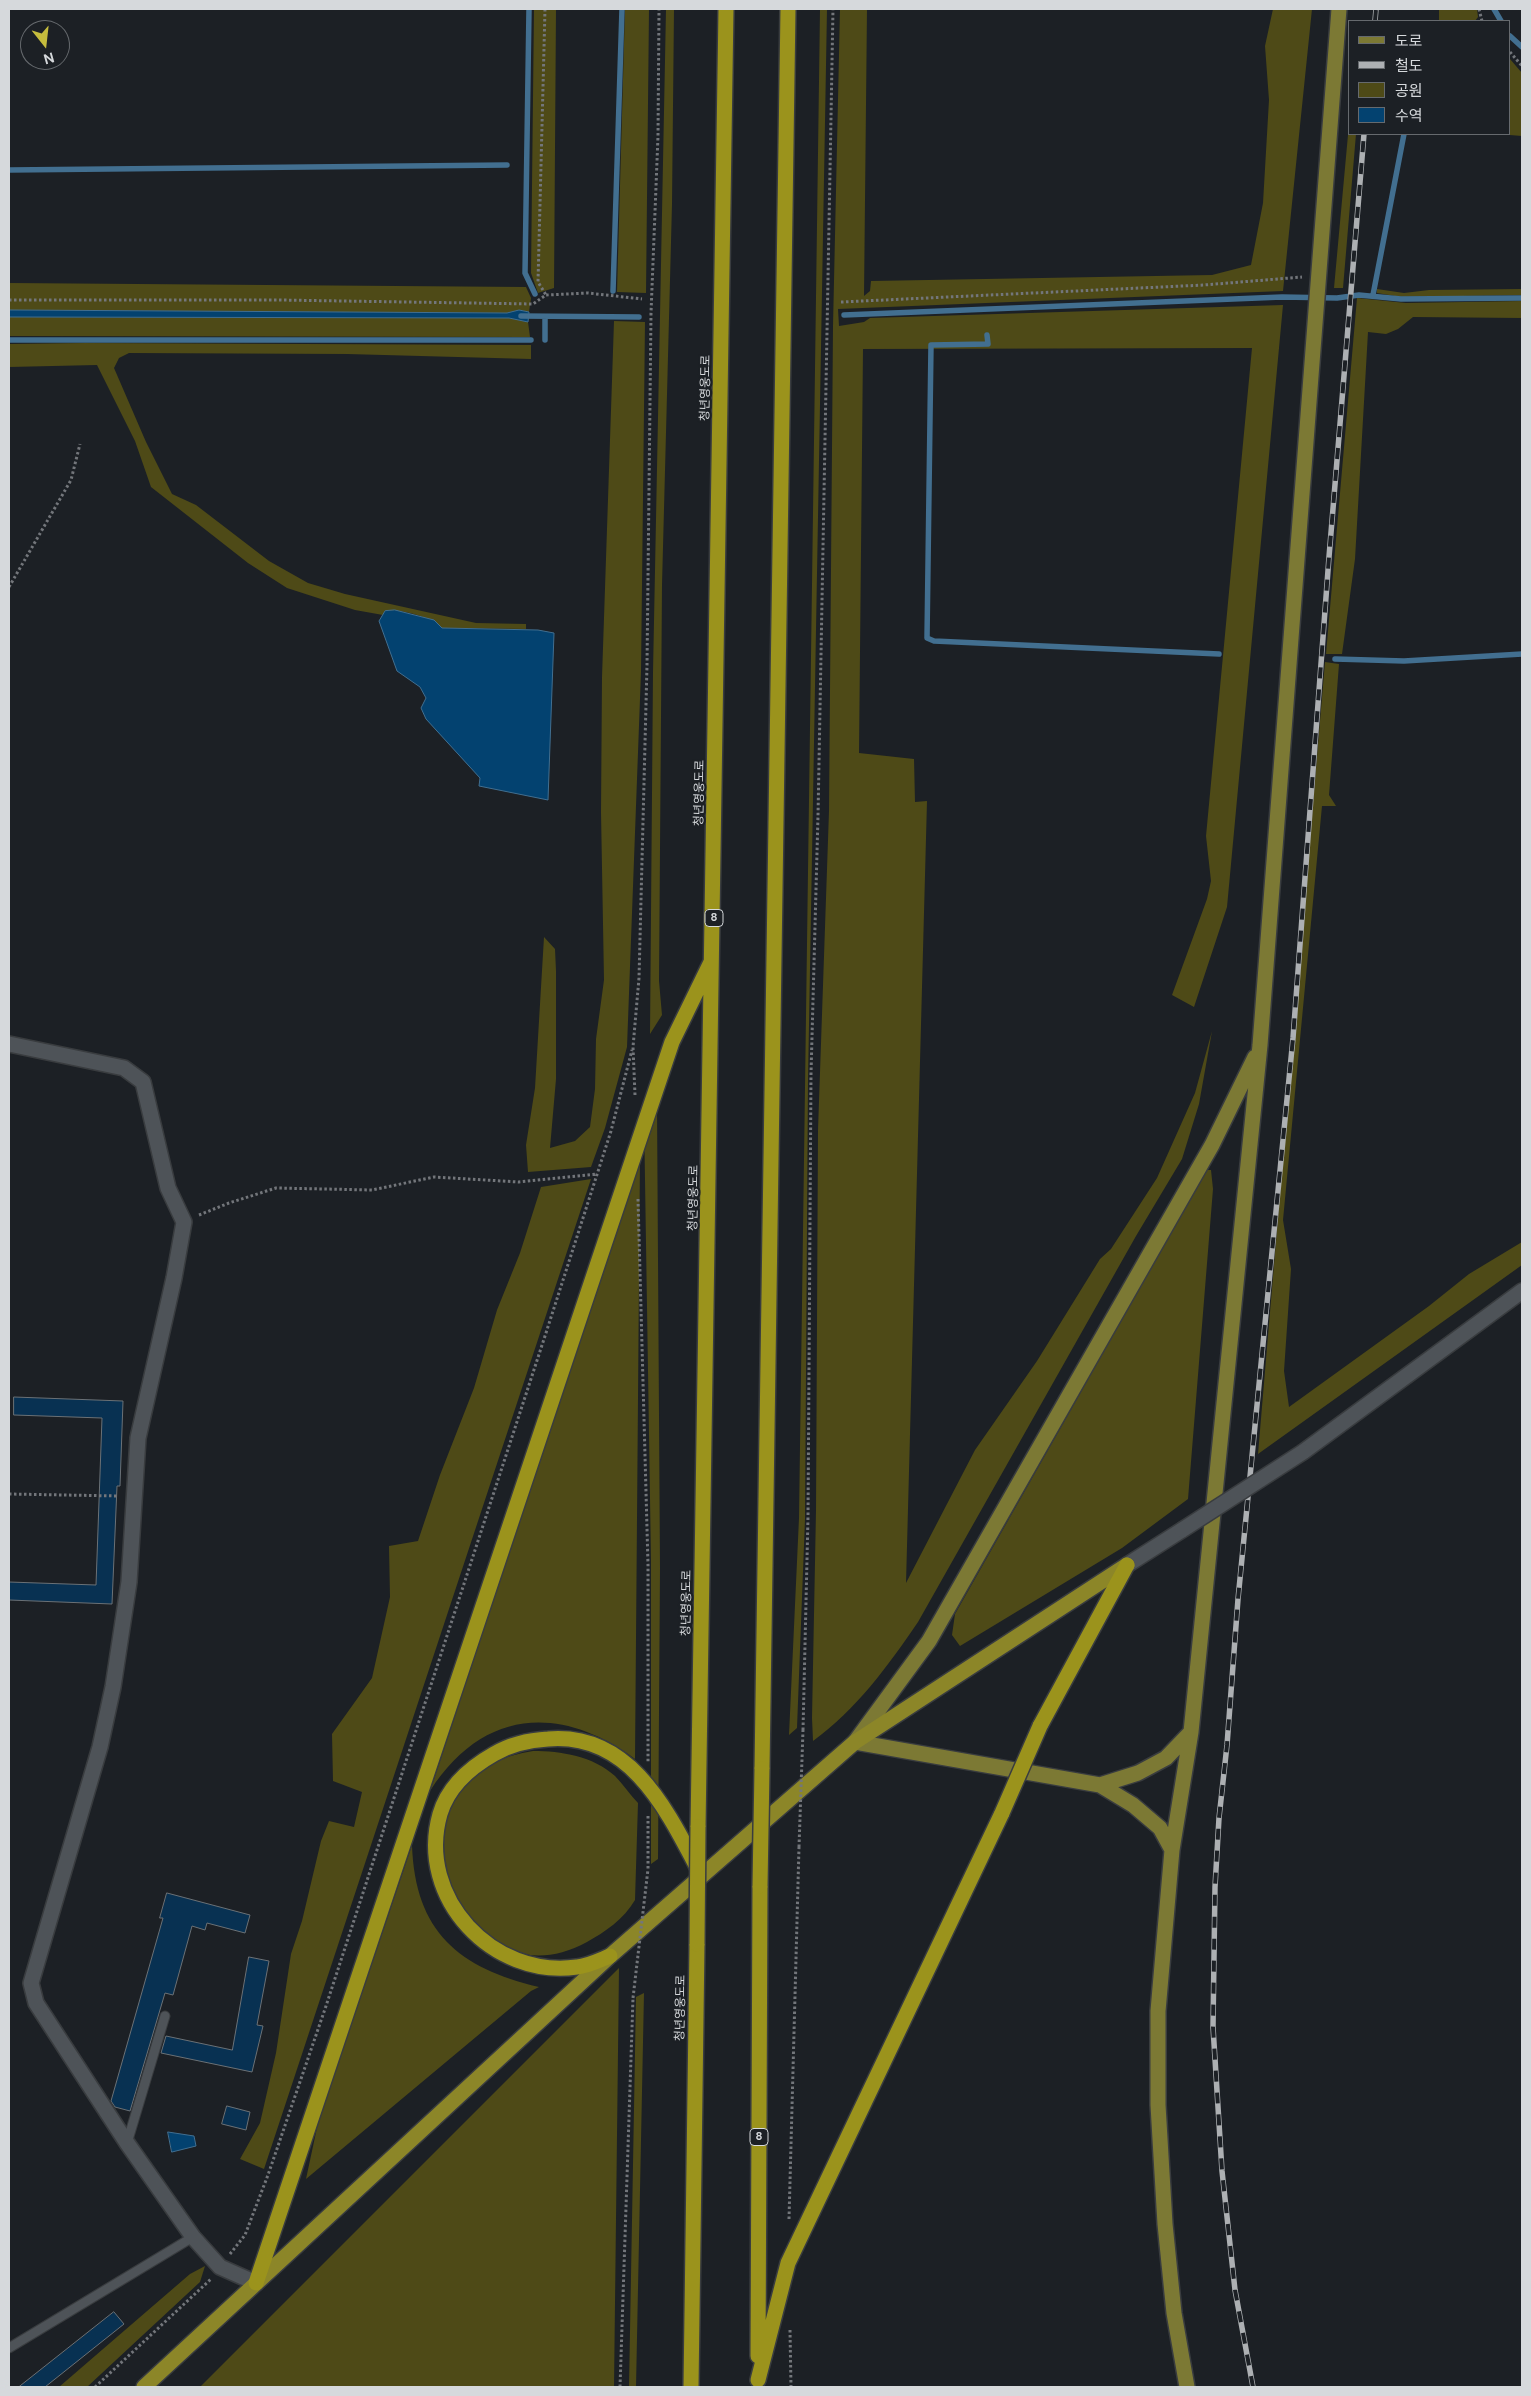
<!DOCTYPE html>
<meta charset="utf-8">
<style>
body{margin:0}
#map{position:relative;width:1531px;height:2396px;overflow:hidden;background:#1c2025;font-family:"DM Sans","Noto Sans KR",sans-serif}
canvas{display:block}
.frame{position:absolute;inset:0;border:10px solid #d6d9dc;pointer-events:none}
.legend{position:absolute;left:1348px;top:20px;width:162px;height:115px;box-sizing:border-box;background:#1c2025;border:1px solid #666a6e;margin:0;padding:6px 9px;list-style:none;font-size:15px;color:#d6d9dc}
.legend li{display:flex;align-items:center;gap:10px;height:25px}
.legend b{width:25px;border:1px solid #666a6e}
.north{position:absolute;left:20px;top:20px;width:50px;height:50px;box-sizing:border-box;background:#1c2025;border:1px solid #666a6e;border-radius:50%;rotate:164deg;font-size:14px;font-weight:700;line-height:20px;text-align:center;color:#d6d9dc}
.north::after{content:'';display:block;margin:auto;width:18px;height:22px;background:#c5bc3d;clip-path:polygon(50% 0,100% 100%,50% 72%,0 100%)}
</style>
<div id="map">
<canvas width="1531" height="2396"></canvas>
<div class="frame"></div>
<ul class="legend">
<li><b style="height:6px;background:#7c7934"></b>도로</li>
<li><b style="height:6px;background:#adb0b3"></b>철도</li>
<li><b style="height:14px;background:#4e4a17"></b>공원</li>
<li><b style="height:14px;background:#034270"></b>수역</li>
</ul>
<div class="north">N</div>
</div>
<script>
const ctx = document.querySelector('canvas').getContext('2d');
ctx.lineJoin = 'round';
function fillPath(path, color) {
  ctx.fillStyle = color;
  ctx.fill(path, 'evenodd');
}
function stroke(path, color, width, dash) {
  ctx.strokeStyle = color;
  ctx.lineWidth = width;
  ctx.lineCap = dash ? 'butt' : 'round';
  ctx.setLineDash(dash || []);
  ctx.stroke(path);
}
function drawText(font, color, halo, rows, align = 'center') {
  ctx.font = font + ' "DM Sans","Noto Sans KR",sans-serif';
  ctx.lineWidth = 4.5;
  ctx.setLineDash([]);
  ctx.textBaseline = 'middle';
  ctx.strokeStyle = halo;
  ctx.fillStyle = color;
  for (const [text, x, y, turn = 0] of rows) {
    ctx.save();
    ctx.translate(x, y);
    ctx.rotate((+turn || 0) * Math.PI / 180);
    ctx.textAlign = isNaN(turn) ? turn : align;
    if (halo) ctx.strokeText(text, 0, 0);
    ctx.fillText(text, 0, 0);
    ctx.restore();
  }
}
const green = new Path2D(`
 M 534,9 L 556,9 L 554,288 L 538,293 L 531,273 Z
 M 625,9 L 649,9 L 646,293 L 617,292 Z
 M 666,9 L 674,9 L 672,204 L 662,585 L 659,981 L 662,1015 L 650,1034 L 653,672 Z
 M 820,9 L 827,9 L 808,1081 L 805,1519 L 797,1728 L 789,1735 L 799,1518 Z
 M 840,9 L 867,9 L 864,296 L 870,291 L 871,281 L 1212,275 L 1251,265 L 1263,203 L 1269,100 L 1265,46 L 1273,9 L 1312,9 L 1283,291 L 838,309 L 839,326 L 864,322 L 870,318 L 1283,305 L 1227,907 L 1194,1007 L 1172,995 L 1207,899 L 1211,881 L 1206,836 L 1252,348 L 863,349 L 859,753 L 914,759 L 915,802 L 927,801 L 906,1583 L 975,1450 L 1037,1361 L 1100,1259 L 1111,1249 L 1157,1178 L 1195,1093 L 1212,1031 L 1199,1104 L 1182,1159 L 1136,1236 L 918,1622 C 888,1666 856,1710 813,1741 L 812,1718 L 816,1510 L 818,1130 L 829,811 L 833,326 Z
 M 1439,9 L 1477,9 L 1478,17 L 1475,21 L 1439,21 Z
 M 1510,59 L 1522,73 L 1522,136 L 1497,134 L 1510,134 Z
 M 1350,113 L 1350,134 L 1356,134 L 1343,288 L 1334,288 Z
 M 9,283 L 526,287 L 531,298 L 529,312 L 519,310 L 507,313 L 9,310 Z
 M 1377,289 L 1404,293 L 1429,290 L 1522,289 L 1522,295 L 1401,297 L 1377,293 Z
 M 1357,298 L 1406,303 L 1522,301 L 1522,318 L 1413,317 L 1398,329 L 1386,334 L 1368,332 L 1355,559 L 1342,654 L 1326,654 Z
 M 9,317 L 509,318 L 528,322 L 530,337 L 9,336 Z
 M 614,321 L 645,322 L 641,672 L 627,1047 L 605,1128 L 591,1167 L 528,1172 L 526,1145 L 535,1088 L 544,937 L 555,949 L 556,971 L 556,1079 L 550,1148 L 575,1141 L 590,1127 L 595,1089 L 596,1039 L 604,980 L 601,812 L 602,677 Z
 M 85,343 L 531,345 L 531,359 L 347,354 L 129,353 L 119,358 L 114,368 L 146,442 L 172,494 L 196,505 L 269,561 L 308,583 L 345,594 L 476,623 L 526,624 L 526,629 L 442,628 C 429,616 403,609 385,611 L 383,615 L 355,610 L 287,588 L 248,563 L 151,487 L 135,441 L 97,365 L 9,367 L 9,344 Z
 M 1325,662 L 1339,664 L 1329,795 L 1336,806 L 1322,806 L 1283,1220 L 1291,1269 L 1284,1371 L 1289,1407 L 1429,1306 L 1469,1274 L 1522,1242 L 1522,1265 L 1258,1454 Z
 M 657,1104 L 660,1568 L 658,1859 L 651,1864 L 651,1562 L 644,1116 Z
 M 640,1158 L 635,1759 C 559,1703 482,1710 430,1791 Z
 M 1206,1170 L 1211,1170 L 1213,1189 L 1188,1499 L 1122,1548 L 960,1646 L 952,1635 L 955,1614 L 1078,1397 L 1195,1184 Z
 M 591,1179 L 264,2169 L 240,2159 L 260,2123 L 276,2053 L 291,1954 L 302,1921 L 321,1841 L 329,1821 L 354,1827 L 362,1792 L 333,1781 L 332,1734 L 372,1678 L 390,1597 L 389,1546 L 418,1541 L 440,1475 L 474,1388 L 497,1310 L 520,1253 L 541,1187 Z
 M 533,1751 C 561,1751 593,1756 615,1776 C 623,1784 630,1795 638,1803 L 635,1900 C 624,1919 605,1932 587,1942 C 534,1971 488,1951 457,1904 C 453,1898 448,1891 445,1885 C 441,1876 443,1861 443,1851 C 443,1790 475,1760 533,1751 Z
 M 412,1845 C 415,1932 459,1968 539,1987 L 531,1991 L 306,2179 L 318,2123 Z
 M 619,1968 L 614,2387 L 200,2387 Z
 M 644,1993 L 636,2387 L 629,2387 L 636,1997 Z
 M 205,2266 L 200,2282 L 87,2387 L 59,2387 L 190,2274 Z`);
const water = new Path2D(`
 M 9,310 L 507,313 L 519,310 L 529,312 L 528,322 L 509,318 L 9,317 Z
 M 395,610 L 434,620 L 442,628 L 538,630 L 554,633 L 548,800 L 479,786 L 480,778 L 426,719 L 421,708 L 426,698 L 420,687 L 397,671 L 379,621 L 385,611 Z
 M 168,2132 L 194,2136 L 196,2146 L 172,2152 Z`);
const stream = new Path2D(`
 M 529,9 L 525,273 L 535,294
 M 1494,9 L 1501,21
 M 1510,36 L 1522,47
 M 9,170 L 507,165
 M 613,291 L 622,9
 M 1373,295 L 1404,134
 M 844,315 L 1282,297 L 1337,298 L 1359,295 L 1401,299 L 1522,298
 M 521,316 L 639,317
 M 545,317 L 545,340
 M 987,335 L 988,344 L 931,345 L 927,638 L 934,641 L 1219,654
 M 9,340 L 531,340
 M 1335,659 L 1404,661 L 1522,654`);
const building = new Path2D(`
 M 14,1397 L 123,1401 L 120,1486 L 117,1486 L 112,1604 L 9,1600 L 9,1582 L 96,1585 L 102,1418 L 14,1415 Z
 M 167,1893 L 250,1915 L 245,1933 L 207,1923 L 205,1930 L 192,1926 L 173,1995 L 165,1993 L 130,2111 L 115,2107 L 111,2101 L 163,1918 L 160,1918 Z
 M 249,1957 L 269,1961 L 257,2025 L 263,2026 L 252,2072 L 161,2053 L 166,2036 L 232,2050 Z
 M 227,2106 L 250,2112 L 246,2130 L 222,2124 Z
 M 114,2312 L 124,2324 L 45,2387 L 19,2387 Z`);
const path = new Path2D(`
 M 545,9 L 538,282 L 546,295
 M 1479,9 L 1482,21
 M 1510,52 L 1522,66
 M 9,300 L 279,300 L 533,304 L 546,295 L 588,293 L 642,299
 M 841,302 L 1204,285 L 1302,277
 M 9,587 L 71,480 L 80,444
 M 635,1095 L 633,1047 L 639,978 L 647,665 L 651,313 L 658,136 L 659,9
 M 638,1199 L 648,1565 L 648,1762
 M 199,1215 L 229,1203 L 276,1188 L 372,1190 L 434,1177 L 519,1182 L 597,1174
 M 9,1494 L 119,1496
 M 803,1730 L 808,1517 L 811,1074 L 818,816 L 833,9
 M 648,1816 L 648,1869
 M 789,2219 L 799,1847
 M 230,2254 L 245,2235 L 268,2175 L 326,2006 L 545,1336 L 611,1131 L 632,1050
 M 790,2330 L 791,2387
 M 95,2387 L 211,2279
 M 620,2387 L 633,1998`);
const service = new Path2D(`
 M 127,2143 L 165,2016
 M 9,2348 L 193,2237`);
const minor = new Path2D(`
 M 9,1044 L 124,1068 L 143,1082 L 168,1188 L 184,1222 L 174,1278 L 138,1438 L 129,1582 L 113,1687 L 100,1747 L 31,1983 L 36,2003 L 127,2143 L 193,2237 L 220,2267 L 256,2283`);
const secondary = new Path2D(`
 M 1303,1452 L 1522,1291
 M 1127,1565 L 1182,1530`);
const primary = new Path2D(`
 M 1100,1785 L 1138,1773 L 1166,1758 L 1191,1732
 M 1172,1850 L 1160,1828 L 1133,1805 L 1100,1785 L 855,1742 L 929,1641 L 1212,1145 L 1255,1057
 M 1187,2387 L 1174,2313 L 1165,2224 L 1158,2105 L 1158,2011 L 1172,1850 L 1191,1732 L 1260,1045 L 1339,9`);
const trunk = new Path2D(`
 M 144,2387 L 610,1956 L 855,1742 L 1127,1565`);
const motorway = new Path2D(`
 M 1040,1726 L 1127,1565
 M 762,1769 L 788,9
 M 698,1827 L 726,9
 M 610,1956 C 600,1960 588,1966 577,1967 C 493,1979 416,1898 440,1814 C 448,1787 471,1767 494,1754 C 511,1744 530,1740 548,1739 C 629,1732 666,1808 698,1869
 M 256,2283 L 672,1042 L 711,962
 M 758,2356 L 760,1886
 M 758,2380 L 788,2263 L 1002,1813
 M 691,2387 L 697,1944`);
const rail = new Path2D(`
 M 1375,21 L 1376,9
 M 1253,2387 L 1235,2290 L 1222,2171 L 1213,2027 L 1215,1887 L 1219,1818 L 1227,1745 L 1238,1599 L 1293,1038 L 1329,557 L 1364,134`);
const pathBridge = new Path2D(`
 M 799,1847 L 803,1730
 M 633,1998 L 648,1869`);
const secondaryBridge = new Path2D(`
 M 1182,1530 L 1303,1452`);
const motorwayBridge = new Path2D(`
 M 1002,1813 L 1040,1726
 M 760,1886 L 762,1769
 M 697,1944 L 698,1827`);
const shields = [
 [714,918,18],
 [759,2137,18]
];
const shieldNames = [
 ["8",714,918],
 ["8",759,2137]
];
const streetNames = [
 ["청년영웅도로",706,388,-89],
 ["청년영웅도로",700,793,-89],
 ["청년영웅도로",694,1198,-89],
 ["청년영웅도로",687,1603,-89],
 ["청년영웅도로",681,2008,-89]
];
fillPath(green, '#4e4a17');
fillPath(water, '#034270');
stroke(water, '#426f90', 1);
stroke(stream, '#426f90', 5.5);
fillPath(building, '#083152');
stroke(building, '#6b7176', 1);
stroke(service, '#393c3f', 11);
stroke(minor, '#393c3f', 18);
stroke(secondary, '#393c3f', 18);
stroke(primary, '#393c3f', 18);
stroke(trunk, '#393c3f', 18);
stroke(motorway, '#393c3f', 18);
stroke(path, '#73767b', 3, [2.5, 2.5]);
stroke(service, '#4e5358', 9);
stroke(minor, '#4e5358', 15);
stroke(secondary, '#4e5358', 15);
stroke(primary, '#7c7934', 15);
stroke(trunk, '#8c8628', 15);
stroke(motorway, '#9b931c', 15);
stroke(rail, '#adb0b3', 5.5);
stroke(rail, '#1c2025', 4, [11]);
stroke(secondaryBridge, '#393c3f', 18, []);
stroke(motorwayBridge, '#393c3f', 18, []);
stroke(pathBridge, '#73767b', 3, [2.5, 2.5]);
stroke(secondaryBridge, '#4e5358', 15);
stroke(motorwayBridge, '#9b931c', 15);
for (const [x, y, w] of shields) {
  const box = new Path2D();
  box.roundRect(x - w / 2, y - 8.5, w, 17, 4);
  ctx.fillStyle = '#1c2025';
  ctx.fill(box);
  stroke(box, '#d6d9dc', 1);
}
drawText('bold 11px', '#d6d9dc', null, shieldNames);
drawText('12px', '#d6d9dc', '#1c2025', streetNames);
</script>
